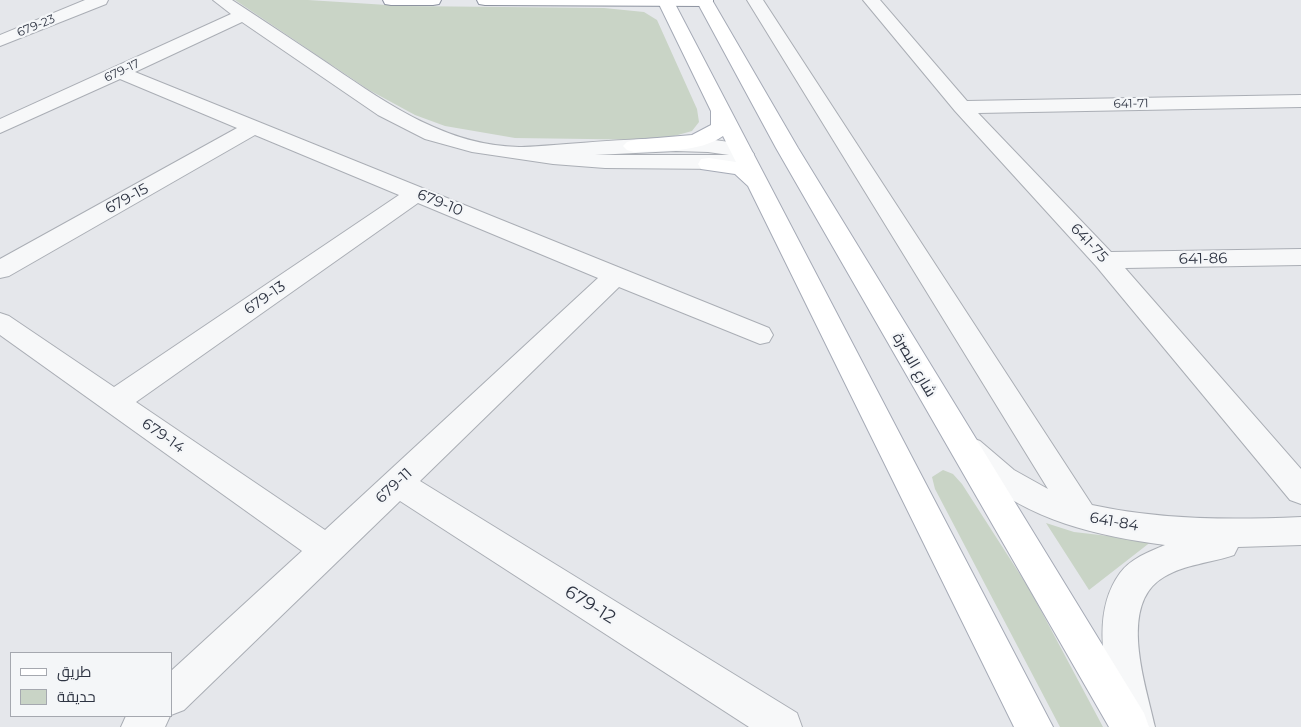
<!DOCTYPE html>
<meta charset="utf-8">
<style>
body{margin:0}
#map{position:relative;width:1301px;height:727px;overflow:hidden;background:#e5e7eb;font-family:Montserrat,Cairo,sans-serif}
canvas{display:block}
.legend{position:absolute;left:10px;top:652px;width:162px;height:65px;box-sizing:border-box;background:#f4f6f8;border:1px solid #a5a8af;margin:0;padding:6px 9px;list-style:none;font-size:15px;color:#2e3442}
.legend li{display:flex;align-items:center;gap:10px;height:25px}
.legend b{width:25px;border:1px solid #a5a8af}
</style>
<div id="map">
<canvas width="1301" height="727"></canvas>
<ul class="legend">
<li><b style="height:6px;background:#fff"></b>طريق</li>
<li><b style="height:14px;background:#c9d4c6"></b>حديقة</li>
</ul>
</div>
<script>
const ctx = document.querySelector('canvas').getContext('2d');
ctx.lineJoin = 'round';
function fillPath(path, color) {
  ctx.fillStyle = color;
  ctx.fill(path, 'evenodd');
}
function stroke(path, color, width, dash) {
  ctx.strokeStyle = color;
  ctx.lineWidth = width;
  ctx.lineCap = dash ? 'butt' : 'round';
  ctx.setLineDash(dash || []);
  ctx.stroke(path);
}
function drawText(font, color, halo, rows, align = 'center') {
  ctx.font = font + ' Montserrat,Cairo,sans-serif';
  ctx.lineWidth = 4.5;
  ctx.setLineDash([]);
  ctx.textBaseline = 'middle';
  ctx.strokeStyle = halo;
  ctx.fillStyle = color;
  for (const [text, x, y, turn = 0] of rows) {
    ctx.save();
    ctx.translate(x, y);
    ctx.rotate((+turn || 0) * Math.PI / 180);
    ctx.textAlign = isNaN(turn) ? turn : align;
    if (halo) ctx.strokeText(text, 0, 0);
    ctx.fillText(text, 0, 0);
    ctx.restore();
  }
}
const green = new Path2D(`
 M 235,0 L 308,0 L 403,6 L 604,8 L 644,12 L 657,20 L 697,109 L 699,122 L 692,131 L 660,140 L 515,138 L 445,126 L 415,115 L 369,90 Z
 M 943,470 L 953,474 L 962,484 L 1030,590 L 1103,727 L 1060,727 L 935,489 L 932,477 Z
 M 1046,523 L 1074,532 L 1152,541 L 1089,590 Z`);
const minor = new Path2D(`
 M 85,0 L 108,0 L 106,4 L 0,46 L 0,35 Z
 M 213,0 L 232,0 C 266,22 300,45 333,67 C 389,105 448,146 519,147 C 559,147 732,123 754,154 L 747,164 L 724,169 L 605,168 L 553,164 L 472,152 L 425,139 L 378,115 L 242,22 L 135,72 L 769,328 L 773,335 L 769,342 L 760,344 L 619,287 L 420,481 L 797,713 L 802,727 L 749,727 L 400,501 L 184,710 L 171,715 L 171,671 L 302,551 L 0,335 L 0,313 L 9,316 L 114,387 L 399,195 L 255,135 L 9,276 L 0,278 L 0,259 L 237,128 L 120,79 L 0,133 L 0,119 L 231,14 ZM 676,151 L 708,152 L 729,155 L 595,155 ZM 418,203 L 598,278 L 325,530 L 136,402 Z
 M 747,0 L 763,0 L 1092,505 C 1161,520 1230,520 1301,517 L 1301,545 L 1238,547 L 1234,555 C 1211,563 1185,564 1164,577 C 1117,604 1146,685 1155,727 L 1117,727 C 1108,678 1088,617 1120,573 C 1131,558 1149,552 1165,545 C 1098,536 1029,521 977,474 C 968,466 960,460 954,449 L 958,441 L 969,437 L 980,441 L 1014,470 L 1048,489 Z
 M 863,0 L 880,0 L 967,101 L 1301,95 L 1301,107 L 978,113 L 1111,252 L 1301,249 L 1301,265 L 1125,268 L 1301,469 L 1301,504 L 1290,500 L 1096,266 L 955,111 Z
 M 126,716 L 170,716 L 165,727 L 121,727 Z`);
const major = new Path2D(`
 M 657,0 L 673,0 L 1053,727 L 1014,727 L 748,186 L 735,174 L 701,169 L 698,164 L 701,159 L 709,158 L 736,162 L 723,136 C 699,153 662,150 634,152 L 627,150 L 623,146 L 627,142 L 634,140 L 692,135 L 711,125 L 711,111 Z
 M 696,0 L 712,0 L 798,148 L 1144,713 L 1149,727 L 1109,727 L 776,148 Z`);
const highway = new Path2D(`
 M 383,0 L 441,0 L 439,4 L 433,5 L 391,5 L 385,4 Z
 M 477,0 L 713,0 L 713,1 L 711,5 L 705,6 L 485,5 L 479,4 Z`);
const farStreetnames = [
 ["679-23",36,26,-22],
 ["679-17",122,71,-25],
 ["641-71",1131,104,-1]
];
const streetNames = [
 ["679-15",127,199,-29],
 ["679-10",440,203,22],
 ["641-75",1089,243,47],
 ["641-86",1203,259,-1],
 ["679-13",265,298,-35],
 ["شارع البصرة",914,365,60],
 ["679-14",163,436,35],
 ["679-11",394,486,-43],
 ["641-84",1114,522,10]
];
const nearStreetnames = [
 ["679-12",590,605,32]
];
fillPath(green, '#c9d4c6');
stroke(minor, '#aaaeb5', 2);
stroke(major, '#a5aab6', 2);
stroke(highway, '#8d93a0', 2);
fillPath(minor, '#f7f8f9');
fillPath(major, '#fff');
fillPath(highway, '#fff');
drawText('12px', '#2e3442', '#f4f6f8', farStreetnames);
drawText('15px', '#2e3442', '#f4f6f8', streetNames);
drawText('18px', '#2e3442', '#f4f6f8', nearStreetnames);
</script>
